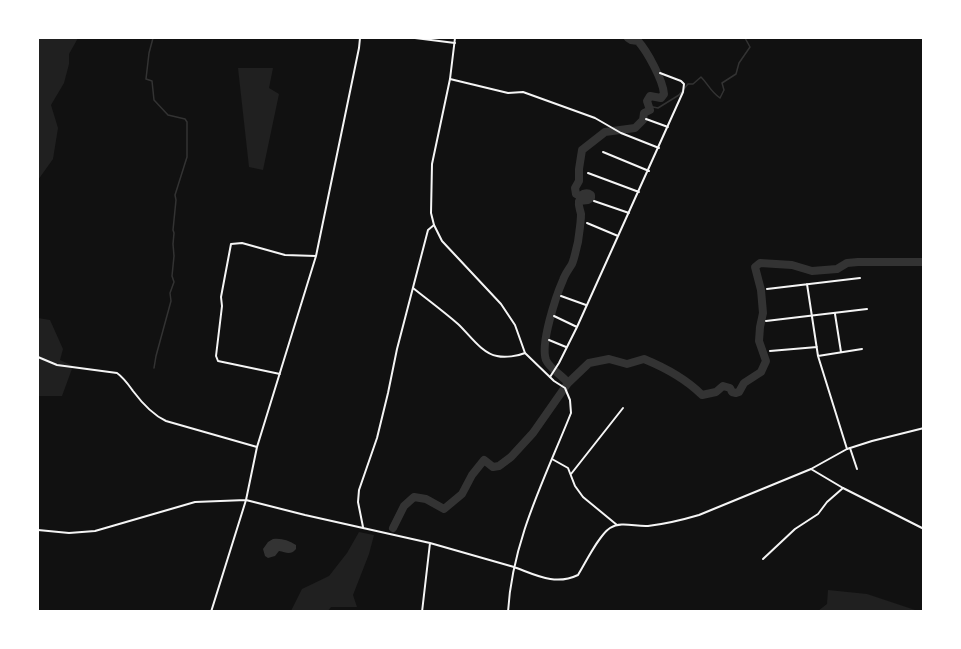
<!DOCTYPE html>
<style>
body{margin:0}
#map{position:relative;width:961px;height:649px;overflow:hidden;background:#111;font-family:Bitter,serif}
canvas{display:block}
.frame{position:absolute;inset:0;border:39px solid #fff;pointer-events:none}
</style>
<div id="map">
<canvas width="961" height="649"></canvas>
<div class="frame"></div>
</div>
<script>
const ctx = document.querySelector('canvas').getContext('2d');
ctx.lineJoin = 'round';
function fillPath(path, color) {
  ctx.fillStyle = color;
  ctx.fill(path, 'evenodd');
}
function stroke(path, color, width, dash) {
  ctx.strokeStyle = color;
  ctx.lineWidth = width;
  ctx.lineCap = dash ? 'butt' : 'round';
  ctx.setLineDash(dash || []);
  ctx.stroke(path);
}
const green = new Path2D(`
 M 39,38 L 78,38 L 69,54 L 69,64 L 64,83 L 51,105 L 58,128 L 53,159 L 38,180 L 38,40 Z
 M 238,68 L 273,68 L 269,88 L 279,94 L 263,170 L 249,167 Z
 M 38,318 L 50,320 L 63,349 L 60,360 L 73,366 L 62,396 L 39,396 L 38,402 Z
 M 359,532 L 374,535 L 369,554 L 353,595 L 357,607 L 331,607 L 328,611 L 291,611 L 302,589 L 329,576 L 347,553 Z
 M 828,590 L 867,594 L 918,611 L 818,611 L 827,604 Z`);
const water = new Path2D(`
 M 273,539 C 281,538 288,540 296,545 L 296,549 C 290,556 286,552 279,551 L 275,556 L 268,558 L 265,556 L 263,549 L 268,542 Z`);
const stream = new Path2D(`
 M 153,38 L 149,53 L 146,79 L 152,81 L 154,100 L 168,115 L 185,119 L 187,122 L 187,157 L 175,195 L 176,200 L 173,230 L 174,233 L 173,244 L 174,256 L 172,276 L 174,282 L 170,293 L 171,301 L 156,356 L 154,368
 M 648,106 L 658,108 L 679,95 L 688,84 L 693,84 L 701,77 C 709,85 710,91 720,98 L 724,90 L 722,83 L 736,74 L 739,63 L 750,47 L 745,38`);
const river = new Path2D(`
 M 568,383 C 562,375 550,369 546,360 C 540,344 556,296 563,280 C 565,274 569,269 572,264 C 575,257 576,249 578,242 C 579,233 581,223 581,214 C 580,209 578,206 579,201 L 588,200 L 591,198 L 591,195 C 587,192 584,193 580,196 L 576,194 L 575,188 L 579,181 L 579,169 L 582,150 L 605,132 L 635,128 L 643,120 L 644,113 L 650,110 L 647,101 L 650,96 L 661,98 L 664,94 C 663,80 647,51 638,41 L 631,40 L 628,38
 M 393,528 L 404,506 L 414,497 L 426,499 L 444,509 L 462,494 L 472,475 L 484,460 L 493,467 L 499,466 L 511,457 L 533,433 L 568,383 L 589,363 L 609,359 L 627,364 L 644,359 C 666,368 685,378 702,395 L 716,392 L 723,386 L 730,388 L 732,392 L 736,393 L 739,392 L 744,383 L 761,372 L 766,361 L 759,341 L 760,327 L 763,313 L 761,290 L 755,267 L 760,263 L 792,265 L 812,271 L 837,269 L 847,263 L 858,262 L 924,262`);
const minor = new Path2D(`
 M 415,38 L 455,43
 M 450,79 L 508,93 L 523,92 L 595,118 L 621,133 L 659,148
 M 646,119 L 668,127
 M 603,152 L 649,171
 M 588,173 L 639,192
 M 594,201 L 629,213
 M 587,223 L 618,236
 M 807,284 L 818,356 L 847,449
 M 413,288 C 428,300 443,311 458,324 C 468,333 482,354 497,356 C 505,358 518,356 525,353
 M 767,289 L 860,278
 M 561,296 L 586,305
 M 835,314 L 841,352
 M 554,316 L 577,327
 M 766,321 L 867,309
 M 549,340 L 566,347
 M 770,351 L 817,347
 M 818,356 L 862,349
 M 38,357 L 57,365 L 117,373 C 124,378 128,384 133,391 C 142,403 153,415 166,421 L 257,447
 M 280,374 L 218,361 L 216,356 L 222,306 L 221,297 L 231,244 L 242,243 L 285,255 L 316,256
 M 550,377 L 559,363 L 577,327 L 683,92 L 684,84 L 681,81 L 660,73
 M 850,448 L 857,469
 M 552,459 L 568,468 L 575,486 L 583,497 L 617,525
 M 571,474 L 623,408
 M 363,527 L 358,502 L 359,490 L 377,438 L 388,393 L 397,349 L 428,230 L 434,225
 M 38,530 L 69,533 L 95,531 L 195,502 L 246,500 L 305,515 L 430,543 L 514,567
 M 763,559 L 795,529 L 818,514 L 827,502 L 843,488
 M 211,612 L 246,500 L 257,447 L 316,256 L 359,48 L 360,38
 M 422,612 L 430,543`);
const tertiary = new Path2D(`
 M 455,38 L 450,79 L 432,164 L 431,213 L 434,225 L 442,241 L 501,304 L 515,325 L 525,353 L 554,381 L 565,388 L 570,400 L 571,413 C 545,478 512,541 508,612
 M 811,469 L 843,488 L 924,529
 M 514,567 C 536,575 555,586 578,575 C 586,562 599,535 610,528 C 621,521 636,527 648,526 C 665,524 682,520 699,515 L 811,469 L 847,449 L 872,441 L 924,428`);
fillPath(green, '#202020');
fillPath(water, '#333');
stroke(stream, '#333', 1.5);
stroke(river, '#333', 8);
stroke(minor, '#f5f5f5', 2);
stroke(tertiary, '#f5f5f5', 2);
</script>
